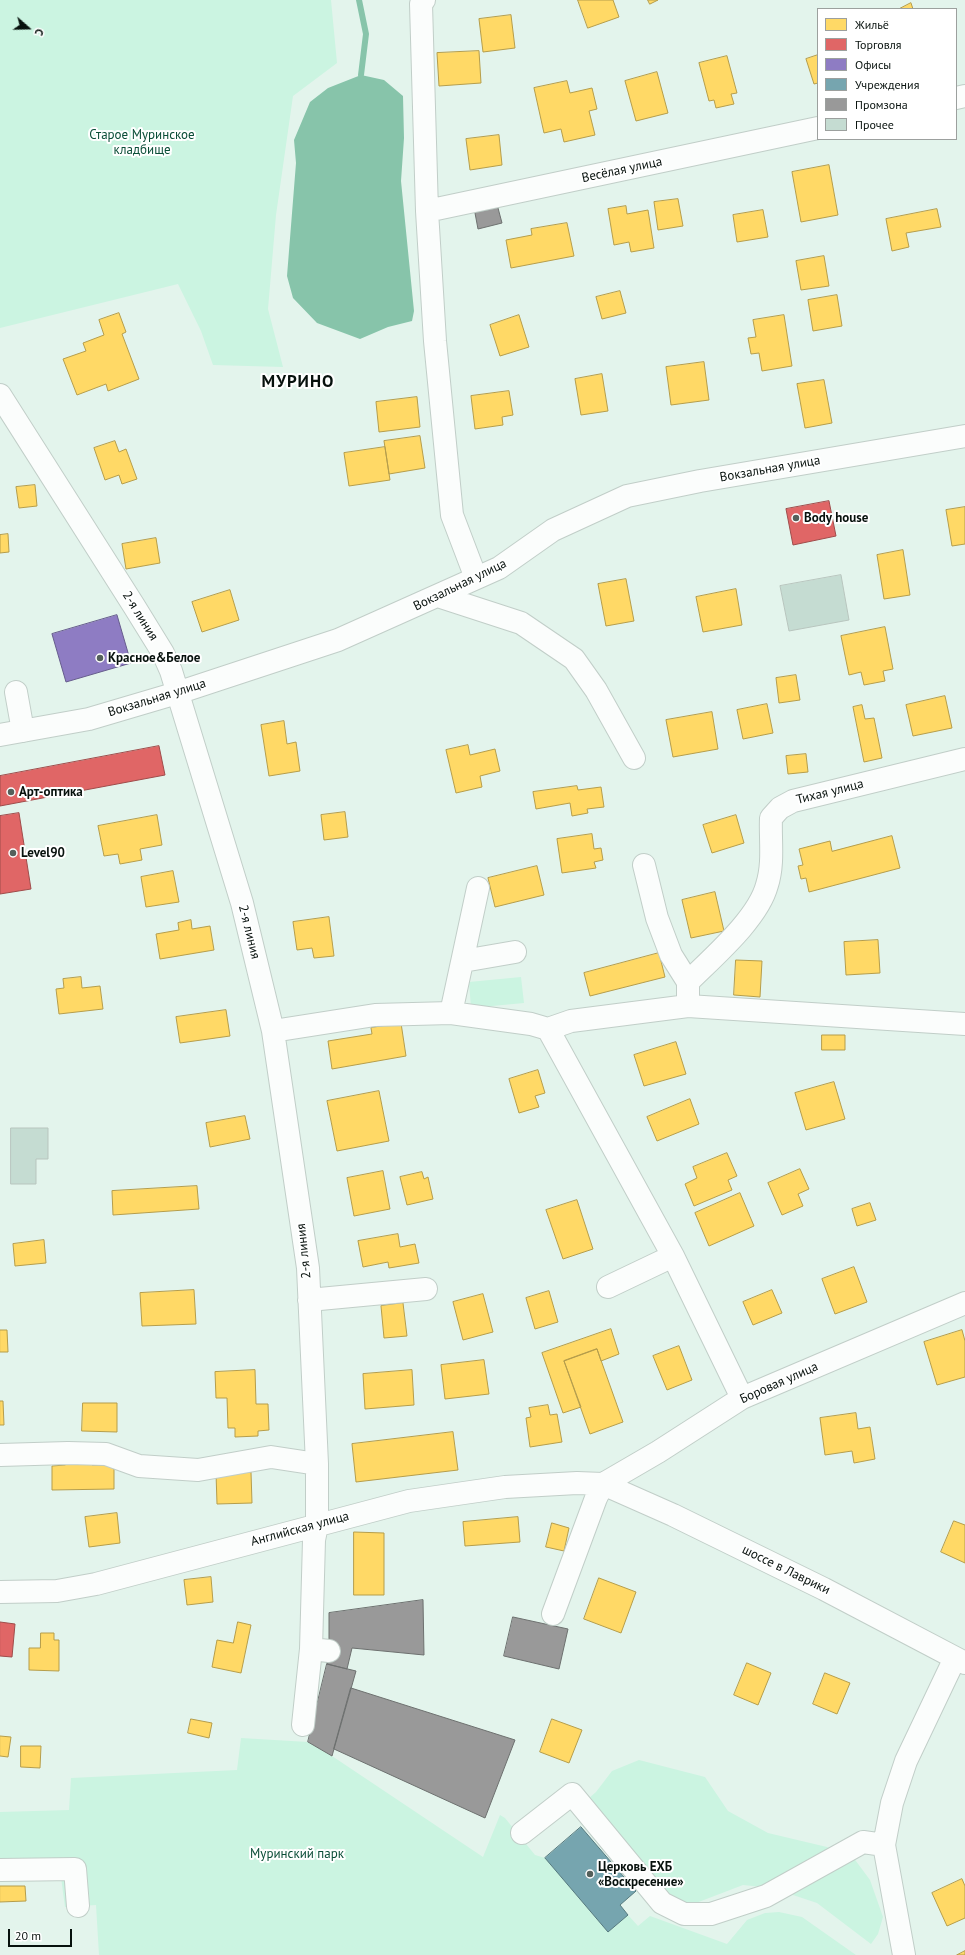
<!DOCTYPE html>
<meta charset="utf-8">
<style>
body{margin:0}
#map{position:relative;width:965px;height:1955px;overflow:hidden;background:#e3f4ec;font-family:"PT Sans",sans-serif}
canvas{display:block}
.legend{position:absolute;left:817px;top:8px;width:140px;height:132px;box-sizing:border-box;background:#fff;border:1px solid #9ca09e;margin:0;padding:5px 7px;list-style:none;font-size:12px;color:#07110d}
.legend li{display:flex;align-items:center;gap:8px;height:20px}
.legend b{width:20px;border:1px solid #9ca09e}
.north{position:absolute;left:8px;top:8px;width:40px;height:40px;-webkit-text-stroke:3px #fff;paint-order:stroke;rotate:110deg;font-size:11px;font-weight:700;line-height:16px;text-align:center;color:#07110d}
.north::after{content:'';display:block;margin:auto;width:14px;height:18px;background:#07110d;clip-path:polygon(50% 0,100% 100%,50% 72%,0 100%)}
.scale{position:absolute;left:8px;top:1929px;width:64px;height:18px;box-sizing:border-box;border:2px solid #07110d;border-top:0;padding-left:5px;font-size:12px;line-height:14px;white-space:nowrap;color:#07110d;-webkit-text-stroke:3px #fff;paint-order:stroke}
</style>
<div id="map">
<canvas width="965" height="1955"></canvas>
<ul class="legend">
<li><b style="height:11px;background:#ffd966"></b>Жильё</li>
<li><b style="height:11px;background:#e06666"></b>Торговля</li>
<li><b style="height:11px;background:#8e7cc3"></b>Офисы</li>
<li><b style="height:11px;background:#76a5af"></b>Учреждения</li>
<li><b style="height:11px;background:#999"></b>Промзона</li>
<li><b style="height:11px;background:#c5dcd2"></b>Прочее</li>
</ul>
<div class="north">С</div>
<div class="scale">20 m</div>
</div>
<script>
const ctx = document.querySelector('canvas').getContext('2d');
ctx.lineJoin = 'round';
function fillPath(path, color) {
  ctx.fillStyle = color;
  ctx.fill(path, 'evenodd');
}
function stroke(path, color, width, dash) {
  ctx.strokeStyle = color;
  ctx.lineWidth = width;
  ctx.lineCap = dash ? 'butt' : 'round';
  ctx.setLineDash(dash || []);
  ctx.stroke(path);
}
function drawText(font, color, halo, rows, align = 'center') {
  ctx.font = font + ' "PT Sans",sans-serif';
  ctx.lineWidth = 4;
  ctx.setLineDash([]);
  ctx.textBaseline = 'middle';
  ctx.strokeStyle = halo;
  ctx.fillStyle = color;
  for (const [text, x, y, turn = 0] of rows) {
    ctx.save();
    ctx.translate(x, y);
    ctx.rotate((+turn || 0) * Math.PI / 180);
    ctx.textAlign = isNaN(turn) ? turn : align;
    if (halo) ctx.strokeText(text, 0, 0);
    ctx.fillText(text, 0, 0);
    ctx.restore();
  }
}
const green = new Path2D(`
 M 0,0 L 331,0 L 337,63 L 293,96 L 276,215 L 268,309 L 283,367 L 213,365 L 201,331 L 178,284 L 0,328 Z
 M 521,977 L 524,1003 L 471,1008 L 469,982 Z
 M 241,1738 L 308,1742 L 332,1756 L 483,1857 L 500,1815 L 505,1818 L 535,1855 L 545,1858 L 608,1932 L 628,1915 L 638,1926 L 650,1916 L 727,1944 L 747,1920 L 765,1913 L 779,1912 L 802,1917 L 856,1955 L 99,1955 L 96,1905 L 65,1907 L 60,1870 L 0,1872 L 0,1812 L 69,1810 L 71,1778 L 237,1770 Z
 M 639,1760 L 705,1777 L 728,1811 L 768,1833 L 827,1847 L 853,1857 L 870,1880 L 883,1917 L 878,1934 L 871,1944 L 817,1903 L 772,1888 L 743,1885 L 696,1903 L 672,1901 L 659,1880 L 649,1887 L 588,1799 L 596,1792 L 612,1771 Z`);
const water = new Path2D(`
 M 361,75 L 384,80 L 403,96 L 404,138 L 401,181 L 414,311 L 412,321 L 388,327 L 360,339 L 317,323 L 293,298 L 287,276 L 296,163 L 294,140 L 310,102 L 328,88 Z`);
const homes = new Path2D(`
 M 578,0 L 613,0 L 619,17 L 588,28 Z
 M 648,0 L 658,0 L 650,4 Z
 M 911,3 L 913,9 L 899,9 Z
 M 511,15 L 515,48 L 483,52 L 479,19 Z
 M 479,51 L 481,83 L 439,86 L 437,53 Z
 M 818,55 L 818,83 L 814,84 L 806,59 Z
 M 727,56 L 737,93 L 731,94 L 734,104 L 716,108 L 714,100 L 709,101 L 699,63 Z
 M 657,72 L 668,113 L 636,121 L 625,81 Z
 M 567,81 L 570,93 L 592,88 L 597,109 L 589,111 L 595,135 L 564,142 L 561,129 L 544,133 L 534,88 Z
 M 499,135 L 502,165 L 470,170 L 466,139 Z
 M 829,165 L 838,215 L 801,222 L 792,172 Z
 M 678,199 L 683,226 L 658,230 L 654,202 Z
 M 626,206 L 627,214 L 648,210 L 654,248 L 631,252 L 629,242 L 614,245 L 608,209 Z
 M 937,209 L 941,227 L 906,233 L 909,247 L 892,251 L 886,219 Z
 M 763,210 L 768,237 L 737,242 L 733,215 Z
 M 567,223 L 574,256 L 511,268 L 506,240 L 532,235 L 531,229 Z
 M 824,256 L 829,286 L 801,290 L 796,261 Z
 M 620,291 L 626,313 L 602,319 L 596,297 Z
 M 837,295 L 842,326 L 813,331 L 808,300 Z
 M 119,313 L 126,332 L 122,334 L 139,379 L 108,391 L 106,384 L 77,395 L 63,359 L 86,351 L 83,343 L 104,335 L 99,320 Z
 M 519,315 L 529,347 L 500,356 L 490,325 Z
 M 784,315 L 792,366 L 762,371 L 759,353 L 751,354 L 748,338 L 756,337 L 753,320 Z
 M 704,362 L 709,400 L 671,405 L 666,367 Z
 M 602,374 L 608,411 L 581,415 L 575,379 Z
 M 824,380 L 832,423 L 805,428 L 797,384 Z
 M 509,391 L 513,415 L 502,417 L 503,425 L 475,429 L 471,396 Z
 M 417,397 L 420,427 L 379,432 L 376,402 Z
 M 420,436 L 425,468 L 389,474 L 384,441 Z
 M 115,441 L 119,452 L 126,449 L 137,479 L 122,484 L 119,475 L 105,480 L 94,448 Z
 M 385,447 L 390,480 L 349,486 L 344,453 Z
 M 35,485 L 37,506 L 19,508 L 16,487 Z
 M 965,507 L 965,544 L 952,546 L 946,510 Z
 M 8,534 L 9,552 L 0,553 L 0,535 Z
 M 156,538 L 160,563 L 126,569 L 122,544 Z
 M 903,550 L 910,595 L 884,599 L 877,555 Z
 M 626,579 L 634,621 L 606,626 L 598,584 Z
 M 736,589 L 742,625 L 703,632 L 696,597 Z
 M 230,590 L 239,620 L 202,632 L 192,602 Z
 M 885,627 L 893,669 L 883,671 L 885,681 L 864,685 L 861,672 L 849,675 L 841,636 Z
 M 796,675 L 800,700 L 779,703 L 776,678 Z
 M 945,696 L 952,728 L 913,736 L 906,705 Z
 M 767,704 L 773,733 L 743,739 L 737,710 Z
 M 862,705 L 865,719 L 874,718 L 882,758 L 864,762 L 853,707 Z
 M 712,712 L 718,749 L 673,757 L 666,720 Z
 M 284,721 L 287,744 L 296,742 L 300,771 L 269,776 L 261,725 Z
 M 468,745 L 470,755 L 495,749 L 500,771 L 480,776 L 482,787 L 456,793 L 446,750 Z
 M 806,754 L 808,772 L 788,774 L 786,756 Z
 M 577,786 L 578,790 L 601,787 L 604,807 L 587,809 L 588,813 L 572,816 L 570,803 L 536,809 L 533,792 Z
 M 345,812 L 348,837 L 324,840 L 321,815 Z
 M 157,815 L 162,845 L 140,849 L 142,860 L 120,864 L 118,854 L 104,856 L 98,826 Z
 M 736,815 L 744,843 L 712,853 L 703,825 Z
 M 592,834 L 594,849 L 601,848 L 603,860 L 594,862 L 596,868 L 562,873 L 557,839 Z
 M 892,836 L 900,868 L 809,892 L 806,878 L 801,879 L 798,866 L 803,865 L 799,849 L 830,841 L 832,851 Z
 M 537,866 L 544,895 L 495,907 L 488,878 Z
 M 173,871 L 179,902 L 146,907 L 141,877 Z
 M 715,892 L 724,931 L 691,938 L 682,900 Z
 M 329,917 L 334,956 L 314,958 L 312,948 L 297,950 L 293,922 Z
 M 191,920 L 192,929 L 210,926 L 214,950 L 160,959 L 156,934 L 179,930 L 178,923 Z
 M 878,940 L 880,973 L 846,975 L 844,942 Z
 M 659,953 L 665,977 L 590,996 L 584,973 Z
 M 736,960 L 762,961 L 760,997 L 734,995 Z
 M 81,977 L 82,988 L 100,986 L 103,1009 L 59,1014 L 56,989 L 64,988 L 63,979 Z
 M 226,1010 L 230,1036 L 180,1043 L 176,1017 Z
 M 401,1023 L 406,1056 L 332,1069 L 328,1041 L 372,1034 L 371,1028 Z
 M 822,1035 L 845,1035 L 845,1050 L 822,1050 Z
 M 676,1042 L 686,1074 L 644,1086 L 634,1055 Z
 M 538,1070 L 545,1093 L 535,1096 L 539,1107 L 519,1113 L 509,1079 Z
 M 834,1082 L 845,1119 L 806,1130 L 795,1093 Z
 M 379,1091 L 389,1141 L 337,1151 L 327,1101 Z
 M 690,1099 L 699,1124 L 657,1141 L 647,1117 Z
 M 245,1116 L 250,1139 L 210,1147 L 206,1123 Z
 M 727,1153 L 737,1176 L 728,1180 L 732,1190 L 694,1206 L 685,1184 L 697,1178 L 693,1167 Z
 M 800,1169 L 809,1189 L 798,1194 L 803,1206 L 782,1215 L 768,1183 Z
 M 383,1171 L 390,1209 L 354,1216 L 347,1178 Z
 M 422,1172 L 424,1179 L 428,1177 L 433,1199 L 407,1205 L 400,1177 Z
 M 197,1186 L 199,1209 L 113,1215 L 112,1191 Z
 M 740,1193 L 754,1226 L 709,1246 L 695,1213 Z
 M 577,1200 L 593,1249 L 563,1259 L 546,1210 Z
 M 870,1203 L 876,1220 L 857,1226 L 852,1209 Z
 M 398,1234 L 400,1247 L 415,1244 L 419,1263 L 389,1268 L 388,1262 L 363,1267 L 358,1241 Z
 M 44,1240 L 46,1263 L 15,1266 L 13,1244 Z
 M 854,1267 L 867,1302 L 835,1314 L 822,1279 Z
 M 194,1290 L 196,1324 L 142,1326 L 140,1293 Z
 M 772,1290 L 782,1313 L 753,1325 L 743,1302 Z
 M 549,1291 L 558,1322 L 535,1329 L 526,1298 Z
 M 483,1294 L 493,1332 L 463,1340 L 453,1302 Z
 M 403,1303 L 407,1336 L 384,1338 L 381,1306 Z
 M 611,1329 L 619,1354 L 601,1361 L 597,1349 L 564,1361 L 581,1407 L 563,1413 L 542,1353 Z
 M 0,1330 L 7,1330 L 8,1352 L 0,1352 Z
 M 962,1330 L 965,1341 L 965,1377 L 937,1385 L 924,1342 Z
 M 679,1346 L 692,1380 L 667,1390 L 653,1356 Z
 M 597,1349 L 623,1422 L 590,1434 L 564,1361 Z
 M 484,1360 L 489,1394 L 445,1399 L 441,1365 Z
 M 255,1370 L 256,1404 L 268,1404 L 269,1430 L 258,1431 L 258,1436 L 235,1437 L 235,1428 L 228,1428 L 227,1398 L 216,1398 L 215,1372 Z
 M 412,1370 L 414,1405 L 365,1409 L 363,1374 Z
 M 0,1401 L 3,1401 L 4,1425 L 0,1425 Z
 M 83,1403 L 117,1403 L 117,1432 L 82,1431 Z
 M 548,1405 L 550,1415 L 557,1414 L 562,1442 L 530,1447 L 526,1418 L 531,1417 L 529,1408 Z
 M 856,1413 L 858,1429 L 870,1427 L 875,1459 L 854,1463 L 852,1451 L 825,1455 L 820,1418 Z
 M 453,1432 L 458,1470 L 356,1482 L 352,1444 Z
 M 65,1459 L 92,1459 L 92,1465 L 114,1465 L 114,1489 L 52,1490 L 52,1466 L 65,1465 Z
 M 251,1472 L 252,1503 L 217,1504 L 216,1473 Z
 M 117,1513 L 120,1543 L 89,1547 L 85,1517 Z
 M 518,1517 L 520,1542 L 465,1546 L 463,1522 Z
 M 954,1521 L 965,1525 L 965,1563 L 941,1552 Z
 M 552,1523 L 569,1528 L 564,1551 L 546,1547 Z
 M 354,1532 L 384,1533 L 384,1595 L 354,1595 Z
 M 211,1577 L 213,1602 L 187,1605 L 184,1580 Z
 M 599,1578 L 636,1592 L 621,1633 L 584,1619 Z
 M 238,1622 L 251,1625 L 241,1673 L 212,1667 L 217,1640 L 233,1643 Z
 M 41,1633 L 54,1633 L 54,1640 L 59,1640 L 59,1671 L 29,1670 L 29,1648 L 40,1648 Z
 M 747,1663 L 771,1673 L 758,1705 L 734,1695 Z
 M 825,1673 L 850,1683 L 837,1714 L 813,1704 Z
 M 191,1719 L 212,1723 L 209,1738 L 188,1733 Z
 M 552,1719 L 582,1730 L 569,1763 L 540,1752 Z
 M 0,1736 L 11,1737 L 8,1757 L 0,1756 Z
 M 21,1746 L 41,1746 L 40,1768 L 21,1767 Z
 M 962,1879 L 965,1886 L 965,1918 L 947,1926 L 932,1893 Z
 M 0,1886 L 25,1886 L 26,1901 L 0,1902 Z
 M 965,1951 L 965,1955 L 957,1955 Z`);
const shops = new Path2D(`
 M 829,501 L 836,536 L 793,545 L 786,509 Z
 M 159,746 L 165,775 L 0,806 L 0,776 Z
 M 19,813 L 31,889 L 0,894 L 0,816 Z
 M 0,1622 L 15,1624 L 12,1657 L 0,1656 Z`);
const offices = new Path2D(`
 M 117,615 L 131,663 L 66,682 L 52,634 Z`);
const public = new Path2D(`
 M 581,1827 L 636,1891 L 620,1905 L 628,1915 L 608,1932 L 545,1858 Z`);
const industry = new Path2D(`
 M 498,208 L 502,223 L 478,229 L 475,213 Z
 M 423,1600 L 424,1655 L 352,1648 L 347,1669 L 327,1664 L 329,1651 L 329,1613 Z
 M 513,1617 L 568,1629 L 559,1669 L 504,1656 Z
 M 327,1664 L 356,1671 L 332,1756 L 308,1742 Z
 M 351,1688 L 515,1740 L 485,1818 L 334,1749 Z`);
const stream = new Path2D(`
 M 359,0 L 366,34 L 361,75`);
const building = new Path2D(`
 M 841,575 L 849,620 L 789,631 L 780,586 Z
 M 11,1128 L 48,1128 L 48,1159 L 36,1159 L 36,1184 L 11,1184 Z`);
const minor = new Path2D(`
 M 424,0 L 421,4 L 427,211 L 435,341 L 452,515 L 476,578
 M 956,98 L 965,96
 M 427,211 L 818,128
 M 0,395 L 134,606 L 163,653 L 171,671 L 242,903 L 273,1031 L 308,1268 L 317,1464 L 317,1525 L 314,1540 L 311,1649 L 303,1725
 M 438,596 L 521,623 L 574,659 L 596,690 L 634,758
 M 16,692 L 23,731
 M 0,735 L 89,719 L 177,693 L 338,640 L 499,568 L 553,530 L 627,496 L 700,481 L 965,436
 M 644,865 L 657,918 L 671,955 L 688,982
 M 463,961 L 515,952
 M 688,1006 L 688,982 C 713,957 758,919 767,885 C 774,863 770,840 771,818 L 780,808 L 793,801 L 965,759
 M 451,1013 L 478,888
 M 548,1029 L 673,1256 L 742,1398
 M 273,1031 L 375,1015 L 451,1013 L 531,1024 L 548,1029 L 571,1021 L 688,1006 L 965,1024
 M 608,1287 L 673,1256
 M 309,1300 L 426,1289
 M 0,1455 L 68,1453 L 106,1454 L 139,1466 L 198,1470 L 271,1457 L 317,1464
 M 603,1484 L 658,1452 L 742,1398 L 965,1303
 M 0,1592 L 57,1591 L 96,1584 L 409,1501 L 505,1487 L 577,1483 L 603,1484 L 673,1515 L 824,1589 L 965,1663
 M 553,1614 L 596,1498 L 603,1484
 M 311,1649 L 329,1651
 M 522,1833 L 572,1794 L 662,1903 L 684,1914 L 711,1914 L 766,1896 L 863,1842 L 884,1845 L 892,1803 L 906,1761 L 955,1658
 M 884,1845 L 904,1955
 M 0,1870 L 75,1869 L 78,1906`);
const markers = [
 [796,518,4,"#54605b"],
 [100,658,4,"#54605b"],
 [11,792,4,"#54605b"],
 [13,853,4,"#54605b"],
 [590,1874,4,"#54605b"]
];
const parkNames = [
 ["Старое Муринское",142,135],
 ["кладбище",142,150],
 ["Муринский парк",297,1854]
];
const streetNames = [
 ["Весёлая улица",622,170,-12],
 ["Вокзальная улица",770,469,-10],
 ["Вокзальная улица",460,585,-26],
 ["2-я линия",140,616,58],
 ["Вокзальная улица",157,698,-17],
 ["Тихая улица",830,792,-14],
 ["2-я линия",249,932,76],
 ["2-я линия",304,1251,-96],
 ["Боровая улица",779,1383,-24],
 ["Английская улица",300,1529,-15],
 ["шоссе в Лаврики",786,1570,26]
];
const poiNames = [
 ["Body house",804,518],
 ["Красное&Белое",108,658],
 ["Арт-оптика",19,792],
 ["Level90",21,853],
 ["Церковь ЕХБ",598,1867],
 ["«Воскресение»",598,1882]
];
const districtNames = [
 ["МУРИНО",298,382]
];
fillPath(green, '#cbf4e1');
fillPath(water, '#87c4aa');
fillPath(homes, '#ffd966');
stroke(homes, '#b59d4b', 1);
fillPath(shops, '#e06666');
stroke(shops, '#9f4c4b', 1);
fillPath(offices, '#8e7cc3');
stroke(offices, '#665c8c', 1);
fillPath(public, '#76a5af');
stroke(public, '#55797e', 1);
fillPath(industry, '#999');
stroke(industry, '#6d706f', 1);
stroke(stream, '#87c4aa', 6);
fillPath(building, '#c5dcd2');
stroke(building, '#b8c5be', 1);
stroke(minor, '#c1cec8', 24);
stroke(minor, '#fbfdfc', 22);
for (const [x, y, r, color] of markers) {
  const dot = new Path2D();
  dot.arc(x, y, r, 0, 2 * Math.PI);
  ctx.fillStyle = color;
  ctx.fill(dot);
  stroke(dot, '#fff', 1.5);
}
drawText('13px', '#0a4d37', '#fff', parkNames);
drawText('13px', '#07110d', '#fff', streetNames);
drawText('bold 13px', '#07110d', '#fff', poiNames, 'left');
ctx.letterSpacing = '1px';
drawText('bold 17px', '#07110d', '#fff', districtNames);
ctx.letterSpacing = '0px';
</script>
